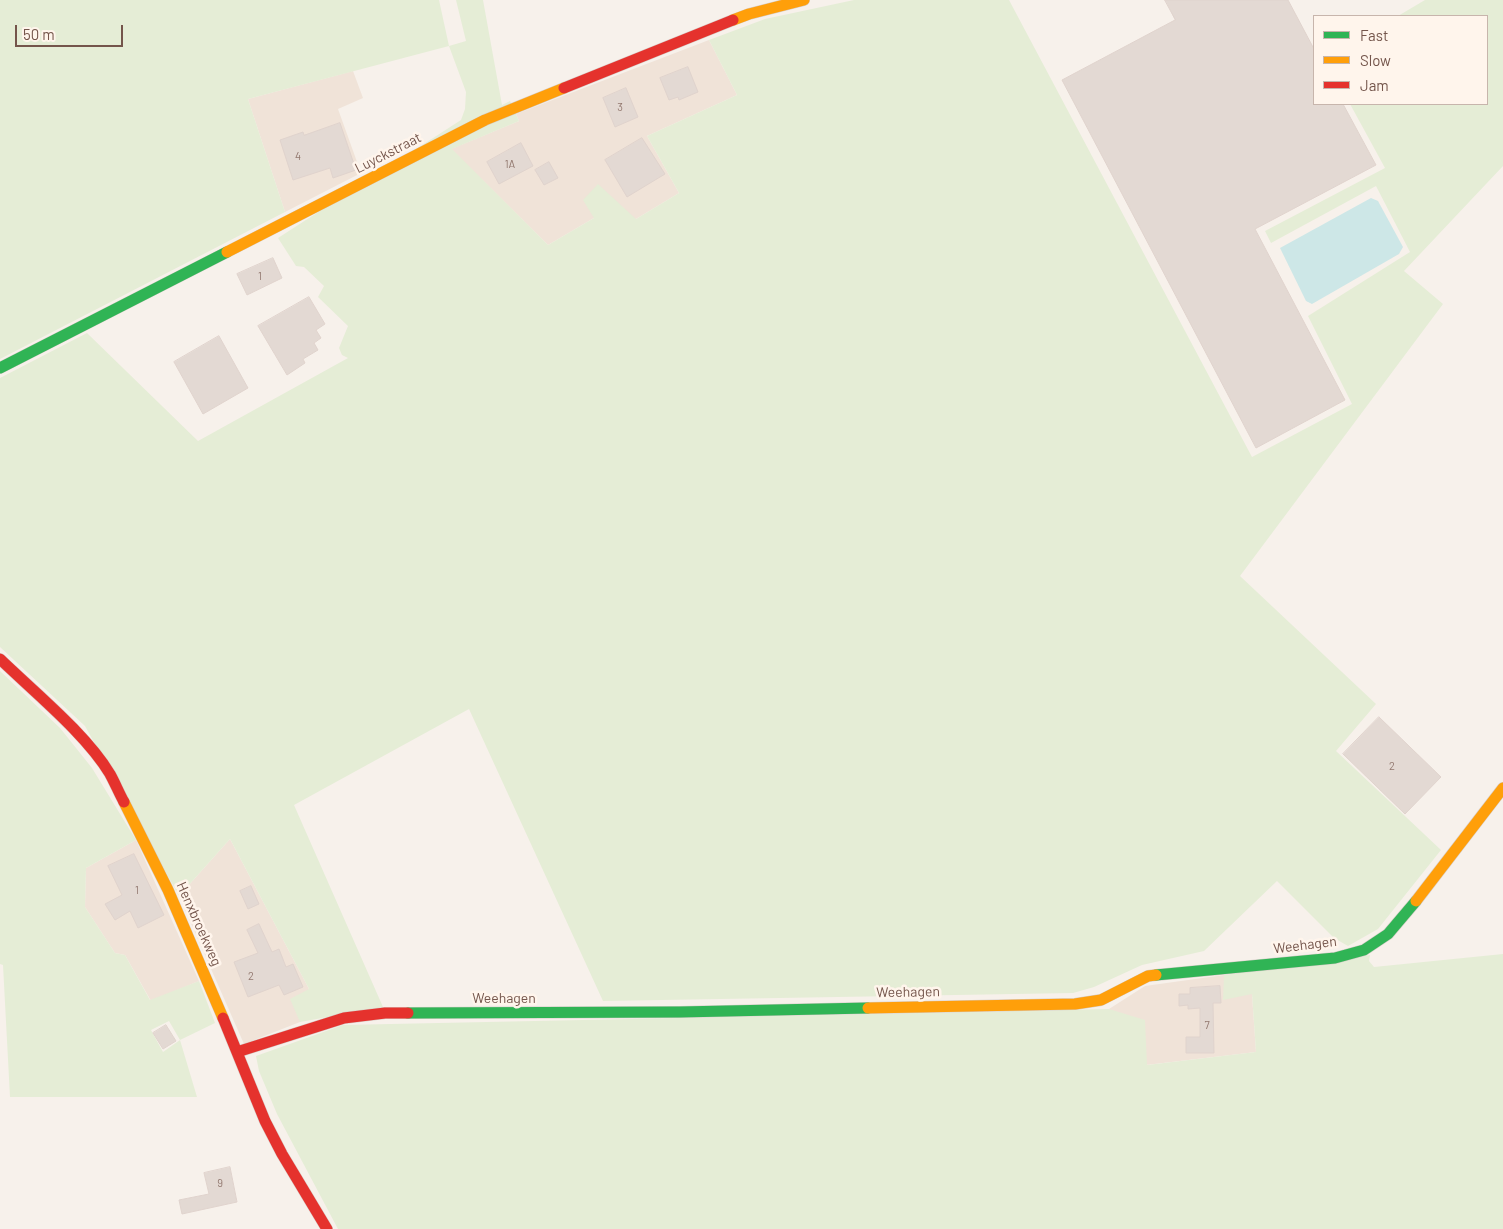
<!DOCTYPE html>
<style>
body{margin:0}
#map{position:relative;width:1503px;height:1229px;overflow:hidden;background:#f7f1eb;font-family:Barlow,sans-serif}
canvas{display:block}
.legend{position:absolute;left:1313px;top:15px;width:175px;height:90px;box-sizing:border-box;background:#fff5ec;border:1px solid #c7b5ac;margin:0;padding:6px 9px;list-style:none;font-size:15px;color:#74554b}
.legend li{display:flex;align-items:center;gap:10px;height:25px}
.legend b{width:25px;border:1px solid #c7b5ac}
.scale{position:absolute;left:15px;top:25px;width:108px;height:22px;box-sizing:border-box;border:2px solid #74554b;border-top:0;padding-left:6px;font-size:15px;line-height:18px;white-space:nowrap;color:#74554b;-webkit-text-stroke:4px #fff5ec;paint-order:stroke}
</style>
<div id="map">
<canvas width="1503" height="1229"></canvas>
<ul class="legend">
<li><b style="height:6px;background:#30b455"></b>Fast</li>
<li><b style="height:6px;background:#ff9f0a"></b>Slow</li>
<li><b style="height:6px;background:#e5322d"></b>Jam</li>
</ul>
<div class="scale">50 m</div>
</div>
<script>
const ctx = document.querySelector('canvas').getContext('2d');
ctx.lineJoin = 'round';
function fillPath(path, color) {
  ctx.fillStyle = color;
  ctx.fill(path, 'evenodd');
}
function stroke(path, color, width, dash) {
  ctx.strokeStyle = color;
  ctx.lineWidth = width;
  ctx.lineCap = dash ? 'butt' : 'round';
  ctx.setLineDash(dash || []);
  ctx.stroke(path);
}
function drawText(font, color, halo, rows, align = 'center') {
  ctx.font = font + ' Barlow,sans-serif';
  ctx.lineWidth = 5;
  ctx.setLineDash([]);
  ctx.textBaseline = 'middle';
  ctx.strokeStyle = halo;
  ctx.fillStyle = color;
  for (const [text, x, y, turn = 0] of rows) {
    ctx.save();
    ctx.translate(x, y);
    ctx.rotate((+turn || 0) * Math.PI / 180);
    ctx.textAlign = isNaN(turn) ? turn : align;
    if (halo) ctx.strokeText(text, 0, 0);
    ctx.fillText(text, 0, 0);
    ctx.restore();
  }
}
const residential = new Path2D(`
 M 709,40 L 737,95 L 647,136 L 679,193 L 636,219 L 594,218 L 548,245 L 451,149 L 519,121 L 516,114 Z
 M 353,71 L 363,98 L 338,109 L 361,173 L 285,212 L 248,99 Z
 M 230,839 L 309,989 L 300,1022 L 244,1044 L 179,896 Z
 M 136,840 L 199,981 L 151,1001 L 125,955 L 115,953 L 85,907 L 86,868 Z
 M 1224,975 L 1252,994 L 1256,1052 L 1146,1065 L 1109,1009 L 1145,986 Z`);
const green = new Path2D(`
 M 0,0 L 439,0 L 449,46 L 466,41 L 456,0 L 483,0 L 502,105 L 510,101 L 519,121 L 452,149 L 548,245 L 594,218 L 583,200 L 598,184 L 636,219 L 679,193 L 647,136 L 737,95 L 709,40 L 765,19 L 854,0 L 1009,0 L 1252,457 L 1352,404 L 1308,316 L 1410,252 L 1376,186 L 1271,243 L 1265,231 L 1385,168 L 1350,104 L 1487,104 L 1487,16 L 1398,16 L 1425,0 L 1503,0 L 1503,166 L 1404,271 L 1443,304 L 1240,576 L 1376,704 L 1336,751 L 1441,850 L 1378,929 L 1348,946 L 1334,938 L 1277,881 L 1204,951 L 1142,965 L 1094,987 L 1073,993 L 603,1001 L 469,709 L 294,805 L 383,1007 L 300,1022 L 290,999 L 309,989 L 230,839 L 179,896 L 85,726 L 0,647 L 0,378 L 87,333 L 198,441 L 348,358 L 342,355 L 339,348 L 348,326 L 318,297 L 324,286 L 304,267 L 296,266 L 278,238 L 461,120 L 465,109 L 466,92 L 449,46 L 248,99 L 285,212 L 0,359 Z
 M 0,671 L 60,728 L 92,768 L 136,840 L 86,868 L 85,907 L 115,953 L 125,955 L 150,1000 L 199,981 L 215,1023 L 180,1040 L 197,1097 L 10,1097 L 3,965 L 0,964 ZM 169,1021 L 180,1040 L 163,1052 L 151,1030 Z
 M 1503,954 L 1503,1229 L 338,1229 L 277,1114 L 259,1071 L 256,1056 L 343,1025 L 1109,1009 L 1145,1020 L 1147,1065 L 1256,1052 L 1252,994 L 1223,1000 L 1224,975 L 1370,955 L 1369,961 L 1374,967 Z`);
const water = new Path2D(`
 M 1371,198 L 1378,201 L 1403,247 L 1399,254 L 1312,304 L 1306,301 L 1280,248 Z`);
const building = new Path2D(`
 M 1165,0 L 1288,0 L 1314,49 L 1314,104 L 1343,104 L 1376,165 L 1255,229 L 1345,400 L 1256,448 L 1062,80 L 1175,20 Z
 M 688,67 L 698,92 L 679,100 L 678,97 L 669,100 L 660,78 Z
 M 626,88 L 638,117 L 615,127 L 603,98 Z
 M 340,123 L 356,170 L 333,178 L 330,168 L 293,180 L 280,140 L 303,132 L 304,135 Z
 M 642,138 L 665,174 L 627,197 L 605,160 Z
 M 521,143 L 533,166 L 499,184 L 487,162 Z
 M 549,162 L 558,178 L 544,185 L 535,170 Z
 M 273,258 L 282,278 L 247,295 L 237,274 Z
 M 309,297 L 325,324 L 316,330 L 321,338 L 314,343 L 318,350 L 303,359 L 305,363 L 287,375 L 258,326 Z
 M 219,336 L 248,388 L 203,414 L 174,362 Z
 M 1379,717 L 1441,777 L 1405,814 L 1343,754 Z
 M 134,854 L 164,915 L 138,928 L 130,911 L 115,920 L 105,904 L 122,895 L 108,866 Z
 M 251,886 L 259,904 L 248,909 L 240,891 Z
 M 259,924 L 272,952 L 279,949 L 286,967 L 293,964 L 303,987 L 284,995 L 279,985 L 248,997 L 234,962 L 258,953 L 247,930 Z
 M 1220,986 L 1221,1003 L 1213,1003 L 1214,1053 L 1186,1053 L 1186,1037 L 1200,1037 L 1200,1008 L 1188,1009 L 1188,1005 L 1179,1006 L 1179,994 L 1190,994 L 1190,988 Z
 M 166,1025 L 176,1041 L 163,1049 L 153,1033 Z
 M 230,1167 L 237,1202 L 182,1214 L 179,1200 L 209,1194 L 204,1173 Z`);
const fast = new Path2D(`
 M 0,368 L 227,252
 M 1156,975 L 1335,958 L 1364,950 L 1388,934 L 1416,901
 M 408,1013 L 680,1012 L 868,1008`);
const slow = new Path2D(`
 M 733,20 L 749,14 L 804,0
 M 227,252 L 485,120 L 564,88
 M 124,802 L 168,890 L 223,1018
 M 1416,901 L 1503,788
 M 868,1008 L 1075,1004 L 1101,1000 L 1148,976 L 1156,975`);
const jam = new Path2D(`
 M 564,88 L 733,20
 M 0,659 C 34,692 86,734 110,774 C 115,783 119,793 124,802
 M 223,1018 L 265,1121 L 282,1154 L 327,1229
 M 237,1052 L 344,1018 L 385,1013 L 408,1013`);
const numberNames = [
 ["3",620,107],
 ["4",298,156],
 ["1A",510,164],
 ["1",260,276],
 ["2",1392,766],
 ["1",137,890],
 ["2",251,976],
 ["7",1207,1025],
 ["9",220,1183]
];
const streetNames = [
 ["Luyckstraat",388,153,-27],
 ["Henxbroekweg",199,924,66],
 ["Weehagen",1305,945,-7],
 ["Weehagen",908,992,-1],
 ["Weehagen",504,998]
];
fillPath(residential, '#f0e3d8');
fillPath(green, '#e5edd6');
fillPath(water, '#cde7e7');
fillPath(building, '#e3d9d3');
stroke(building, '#e0d3cd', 1);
stroke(fast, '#d6ccc7', 12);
stroke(slow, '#d6ccc7', 12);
stroke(jam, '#d6ccc7', 12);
stroke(fast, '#30b455', 11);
stroke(slow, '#ff9f0a', 11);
stroke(jam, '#e5322d', 11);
drawText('11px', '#92786f', null, numberNames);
drawText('14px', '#74554b', '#fff5ec', streetNames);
</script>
